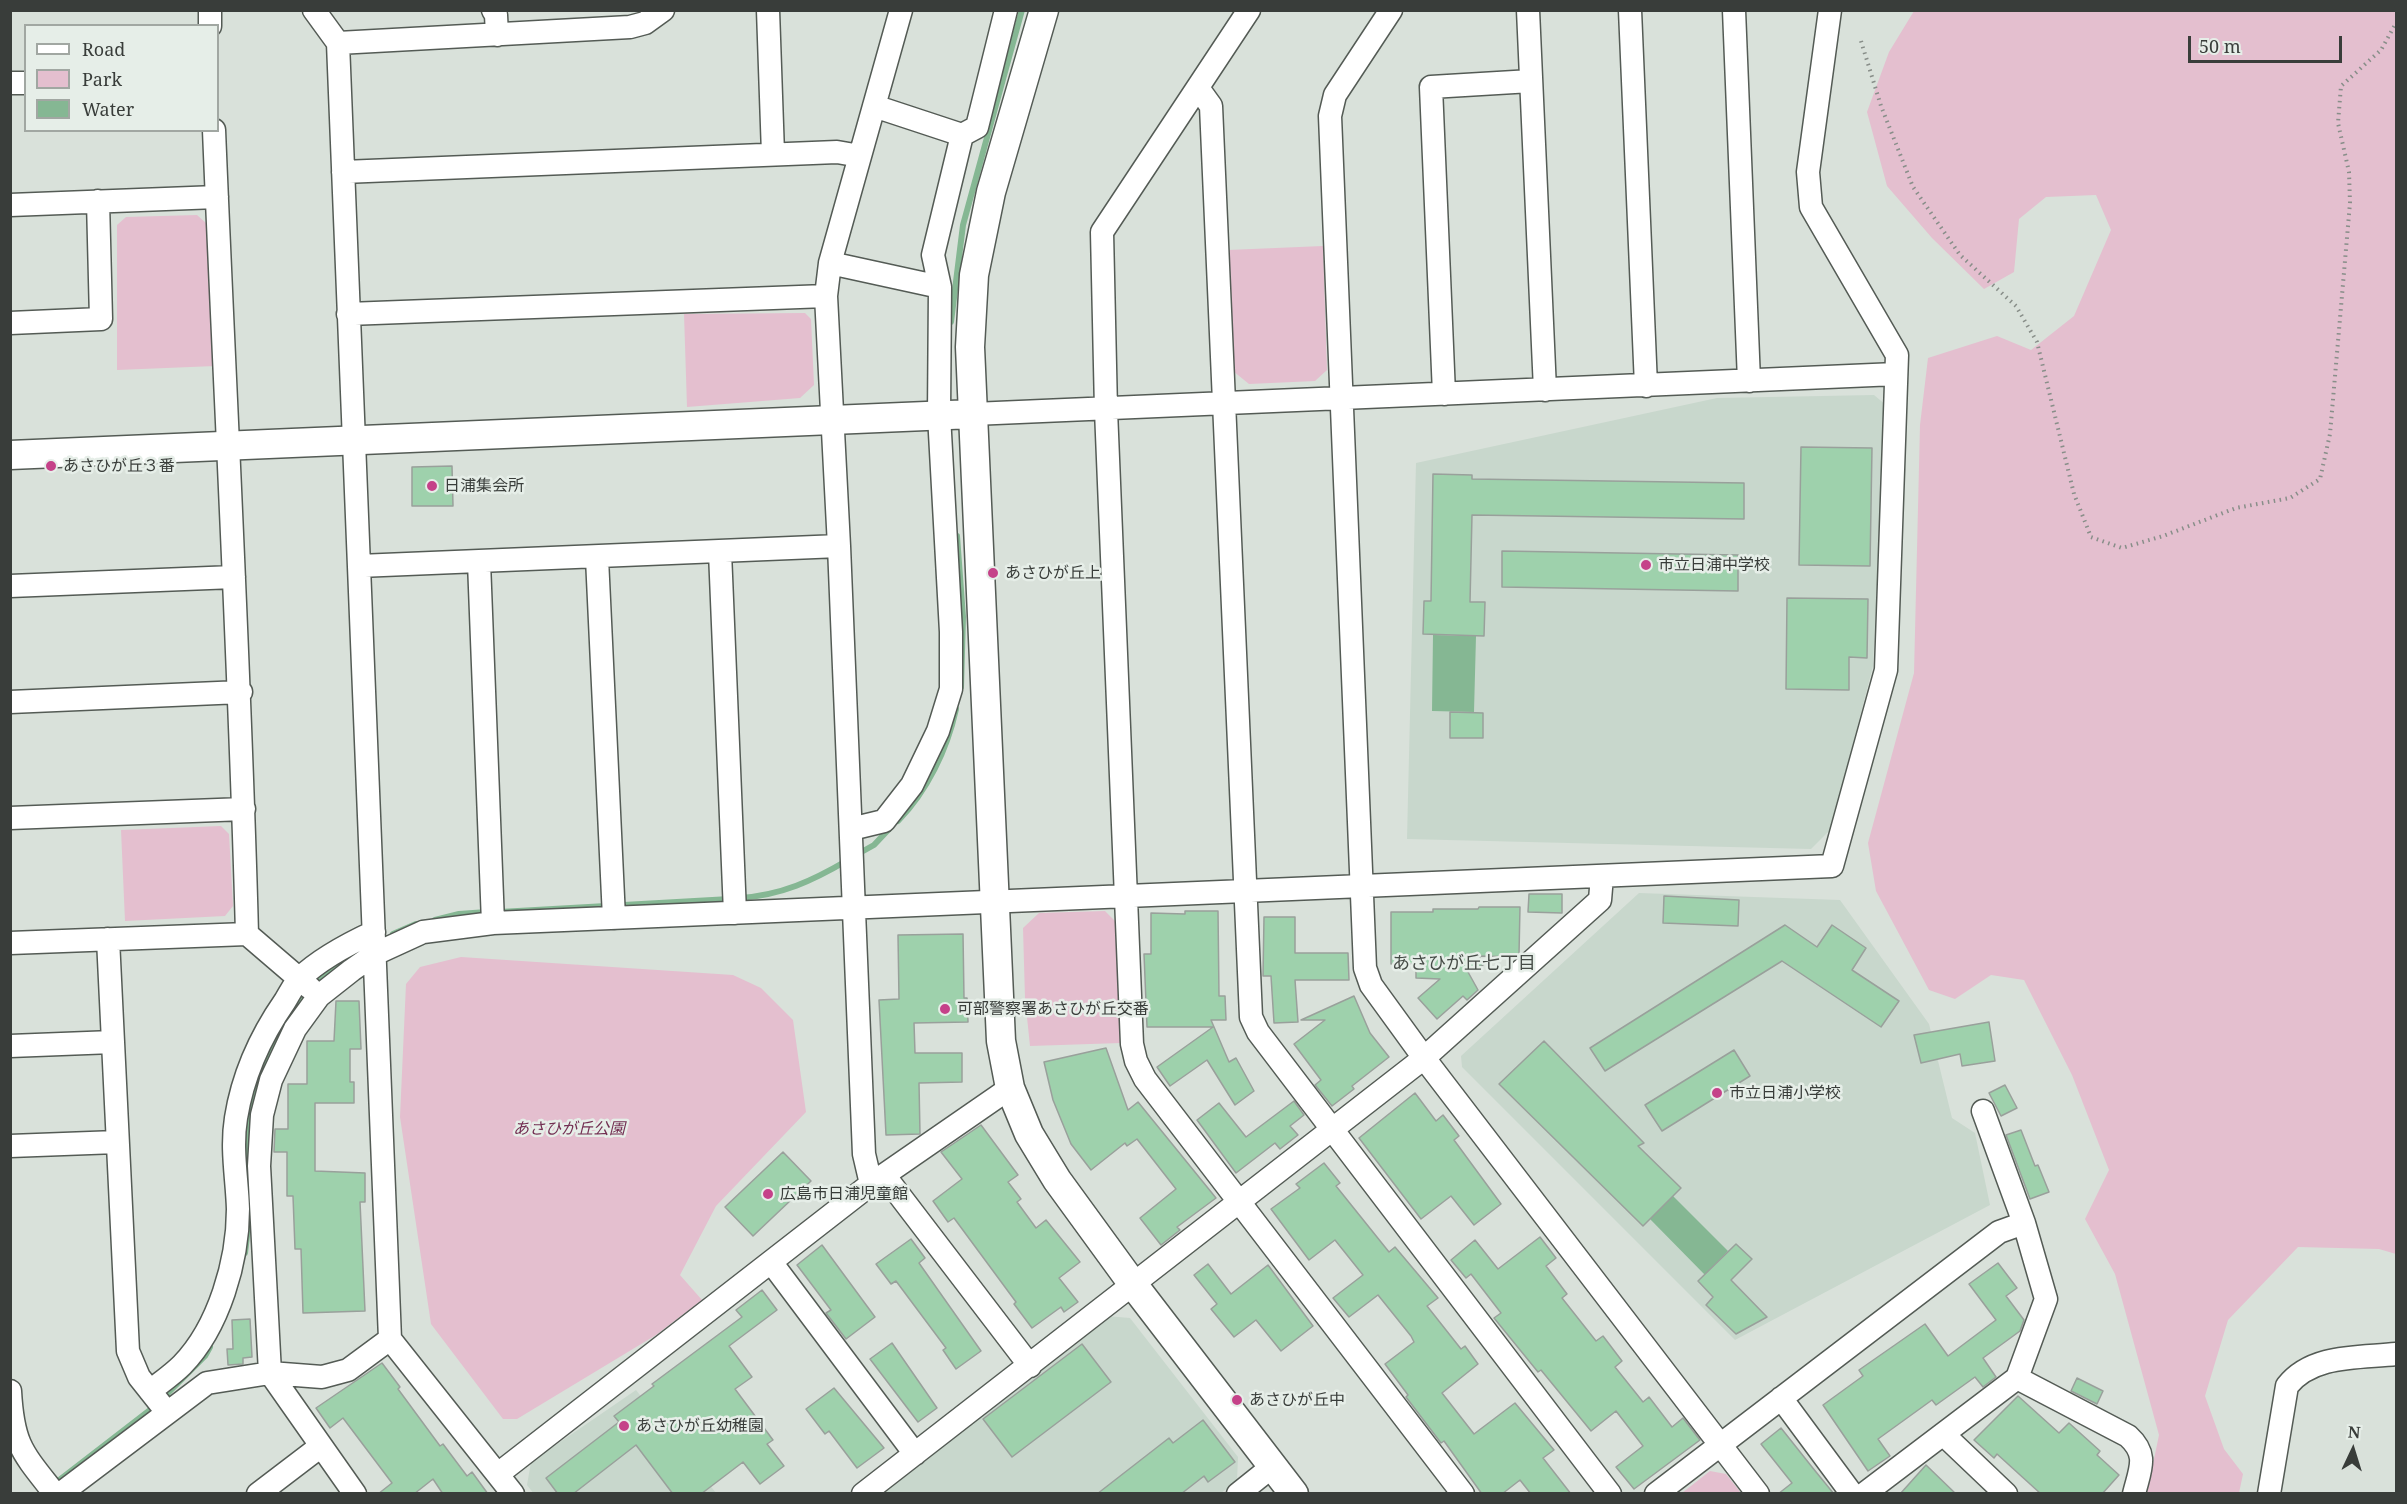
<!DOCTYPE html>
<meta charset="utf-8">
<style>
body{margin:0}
#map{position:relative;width:2407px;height:1504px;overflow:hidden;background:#d9e1da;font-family:"Noto Serif",serif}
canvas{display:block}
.frame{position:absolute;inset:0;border:12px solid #393d3a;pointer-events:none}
.legend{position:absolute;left:24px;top:24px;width:195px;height:108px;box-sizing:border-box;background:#e6eee8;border:2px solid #a1a7a2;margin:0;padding:8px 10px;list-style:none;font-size:18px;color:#393d3a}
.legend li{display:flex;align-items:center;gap:12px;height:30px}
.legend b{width:30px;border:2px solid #a1a7a2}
.north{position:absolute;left:2323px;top:1420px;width:60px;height:60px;-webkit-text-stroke:4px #e6eee8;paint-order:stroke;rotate:4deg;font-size:16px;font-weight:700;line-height:24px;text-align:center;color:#393d3a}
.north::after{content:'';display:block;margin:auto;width:21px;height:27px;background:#393d3a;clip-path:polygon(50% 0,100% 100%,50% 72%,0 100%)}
.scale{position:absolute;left:2188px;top:36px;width:154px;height:27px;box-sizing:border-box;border:3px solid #393d3a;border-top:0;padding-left:8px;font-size:18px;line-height:21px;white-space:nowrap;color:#393d3a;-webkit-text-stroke:4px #e6eee8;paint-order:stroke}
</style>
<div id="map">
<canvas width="2407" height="1504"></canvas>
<div class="frame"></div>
<ul class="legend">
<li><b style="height:8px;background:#fff"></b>Road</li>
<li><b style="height:16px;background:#e4bfcf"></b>Park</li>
<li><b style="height:16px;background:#85b793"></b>Water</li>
</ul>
<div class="north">N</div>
<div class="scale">50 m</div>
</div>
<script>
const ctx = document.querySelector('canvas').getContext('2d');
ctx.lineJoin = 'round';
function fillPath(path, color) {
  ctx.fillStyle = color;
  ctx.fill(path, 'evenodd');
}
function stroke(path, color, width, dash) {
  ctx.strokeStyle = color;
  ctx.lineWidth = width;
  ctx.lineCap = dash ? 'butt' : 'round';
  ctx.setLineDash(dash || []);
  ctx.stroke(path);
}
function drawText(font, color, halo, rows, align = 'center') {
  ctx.font = font + ' "Noto Serif","Noto Sans JP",serif';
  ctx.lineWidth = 5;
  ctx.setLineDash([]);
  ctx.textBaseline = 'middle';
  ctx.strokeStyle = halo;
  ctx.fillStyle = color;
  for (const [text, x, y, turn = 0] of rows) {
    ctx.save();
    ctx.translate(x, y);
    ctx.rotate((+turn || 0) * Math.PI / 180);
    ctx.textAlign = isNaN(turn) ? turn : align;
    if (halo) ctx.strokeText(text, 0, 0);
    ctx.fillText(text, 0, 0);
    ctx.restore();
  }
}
const built = new Path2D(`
 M 1874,395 L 1886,405 L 1873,666 L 1831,829 L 1811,849 L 1407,839 L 1416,463 L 1717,398 Z
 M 1639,893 L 1840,900 L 1929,1024 L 1952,1118 L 1975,1133 L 1990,1205 L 1735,1340 L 1462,1067 L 1461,1056 Z
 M 1106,1316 L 1130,1318 L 1238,1457 L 1237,1481 L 1221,1493 L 874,1494 Z
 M 636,1390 L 716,1493 L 534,1494 L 527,1485 L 531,1462 Z`);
const green = new Path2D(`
 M 1914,11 L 2396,11 L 2396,1254 L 2379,1249 L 2298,1247 L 2228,1320 L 2205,1396 L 2224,1449 L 2243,1474 L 2239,1493 L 2147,1493 L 2159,1435 L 2115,1274 L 2085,1219 L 2109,1170 L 2072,1075 L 2024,980 L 1991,975 L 1955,999 L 1929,990 L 1876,891 L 1868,843 L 1914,673 L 1920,425 L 1928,358 L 1997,336 L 2031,350 L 2074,316 L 2111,230 L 2096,195 L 2046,197 L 2019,219 L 2014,272 L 1984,289 L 1932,238 L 1887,186 L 1867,112 L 1889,52 Z
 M 197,215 L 206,223 L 215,366 L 117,370 L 117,225 L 126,217 Z
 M 1323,246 L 1327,370 L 1315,381 L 1249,384 L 1233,371 L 1228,250 Z
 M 805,313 L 811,319 L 814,385 L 800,398 L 687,407 L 684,314 Z
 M 221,826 L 229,834 L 233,906 L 225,916 L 125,921 L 121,830 Z
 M 1105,911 L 1115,921 L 1121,1043 L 1030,1046 L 1025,998 L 1023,928 L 1039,913 Z
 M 461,957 L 733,975 L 761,988 L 793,1020 L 806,1112 L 716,1206 L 680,1275 L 702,1300 L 656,1335 L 517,1419 L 503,1419 L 431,1324 L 400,1117 L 406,984 L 420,967 Z
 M 1710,1471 L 1726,1474 L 1741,1493 L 1682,1493 Z`);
const water = new Path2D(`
 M 1433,635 L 1476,636 L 1474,712 L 1432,711 Z
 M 1673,1196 L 1728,1251 L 1705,1275 L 1650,1219 Z`);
const stream = new Path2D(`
 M 951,322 L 963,225 L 1022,10
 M 957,536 L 963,617 L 961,687
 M 898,821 C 927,791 947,750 956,709
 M 856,855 L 874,845 L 890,828
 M 740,898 C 782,895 812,881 848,860
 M 500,912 L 730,899
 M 435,920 L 459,914 L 487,912
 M 393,934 L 416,924
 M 316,985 L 332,968 L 352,955
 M 248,1200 C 249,1183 246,1166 246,1149 C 246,1094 269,1037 305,997
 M 245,1253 L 248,1228
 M 162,1399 L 205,1356 L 210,1347
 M 54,1484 L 155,1406`);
const building = new Path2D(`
 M 1801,447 L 1872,448 L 1870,566 L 1799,565 Z
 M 452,466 L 453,506 L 412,506 L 412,467 Z
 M 1433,474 L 1472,475 L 1472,479 L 1744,483 L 1744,519 L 1472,515 L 1470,602 L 1485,602 L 1484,636 L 1423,634 L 1424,601 L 1431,601 Z
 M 1502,551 L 1738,555 L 1738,591 L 1502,587 Z
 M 1787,598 L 1868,599 L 1867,658 L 1849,657 L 1849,690 L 1786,689 Z
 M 1450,712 L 1483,713 L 1483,738 L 1450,738 Z
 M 1529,894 L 1562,894 L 1562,913 L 1528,912 Z
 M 1664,896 L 1739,900 L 1738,926 L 1663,923 Z
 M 1479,907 L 1520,907 L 1519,954 L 1517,957 L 1479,956 L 1483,965 L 1468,972 L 1478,990 L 1467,1000 L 1463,996 L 1437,1019 L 1418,998 L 1440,979 L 1416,978 L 1416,964 L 1391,964 L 1391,912 L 1433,912 L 1433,909 L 1478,909 Z
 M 1185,911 L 1218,911 L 1219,996 L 1225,996 L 1226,1020 L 1211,1020 L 1229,1062 L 1236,1058 L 1254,1091 L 1235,1105 L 1207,1060 L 1170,1086 L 1157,1067 L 1213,1027 L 1147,1027 L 1144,954 L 1151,954 L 1151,913 L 1185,914 Z
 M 1264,917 L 1295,917 L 1295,953 L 1348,953 L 1349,980 L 1295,980 L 1298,1022 L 1274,1023 L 1271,976 L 1263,976 Z
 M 1785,925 L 1817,947 L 1832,925 L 1866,948 L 1852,970 L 1899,1001 L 1881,1027 L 1782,961 L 1605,1071 L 1590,1048 Z
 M 963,934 L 964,998 L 967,998 L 968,1022 L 914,1023 L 915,1053 L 962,1053 L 962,1082 L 919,1083 L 920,1134 L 886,1135 L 879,1000 L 899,999 L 898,935 Z
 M 1354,996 L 1370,1033 L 1389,1057 L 1352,1086 L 1354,1089 L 1332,1106 L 1315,1085 L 1321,1080 L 1294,1044 L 1325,1020 L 1301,1020 Z
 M 336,1001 L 359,1001 L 361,1049 L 350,1049 L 350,1082 L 354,1082 L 354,1103 L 315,1103 L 315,1171 L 365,1173 L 365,1202 L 360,1202 L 365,1311 L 303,1313 L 301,1249 L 295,1249 L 293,1196 L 287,1196 L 287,1152 L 274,1152 L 275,1129 L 288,1129 L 288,1084 L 307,1084 L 307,1041 L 334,1041 Z
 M 1989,1022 L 1995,1061 L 1962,1066 L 1960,1054 L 1921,1063 L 1914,1035 Z
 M 1544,1041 L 1644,1143 L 1638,1146 L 1681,1188 L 1643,1226 L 1499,1084 Z
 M 1106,1048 L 1128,1110 L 1138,1102 L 1216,1198 L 1177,1227 L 1180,1230 L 1161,1245 L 1140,1218 L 1176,1189 L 1137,1139 L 1127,1146 L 1125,1143 L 1091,1170 L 1071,1144 L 1053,1100 L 1044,1062 Z
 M 1734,1050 L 1750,1076 L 1662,1131 L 1645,1105 Z
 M 2005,1085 L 2017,1108 L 2001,1116 L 1989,1093 Z
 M 1415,1093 L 1436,1121 L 1443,1115 L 1459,1136 L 1454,1140 L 1501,1204 L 1474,1225 L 1451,1196 L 1421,1219 L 1359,1138 Z
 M 1294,1101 L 1304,1115 L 1290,1126 L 1298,1135 L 1280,1149 L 1275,1143 L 1236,1173 L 1197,1120 L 1219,1103 L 1246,1137 Z
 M 981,1125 L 1018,1175 L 1008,1182 L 1021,1199 L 1017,1202 L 1036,1228 L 1046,1220 L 1080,1262 L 1059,1278 L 1078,1302 L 1064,1312 L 1061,1307 L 1032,1328 L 1014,1304 L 1016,1302 L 954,1218 L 948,1222 L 933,1201 L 962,1179 L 941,1152 Z
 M 2021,1130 L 2035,1166 L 2038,1165 L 2049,1192 L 2030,1199 L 2006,1135 Z
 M 783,1152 L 811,1181 L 753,1236 L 725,1207 Z
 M 1324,1163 L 1340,1183 L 1336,1186 L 1389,1252 L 1395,1247 L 1438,1298 L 1427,1306 L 1461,1349 L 1465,1346 L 1478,1364 L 1442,1393 L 1474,1434 L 1515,1403 L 1554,1450 L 1543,1458 L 1571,1494 L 1531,1494 L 1520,1480 L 1502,1494 L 1482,1494 L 1444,1441 L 1441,1443 L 1406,1397 L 1408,1395 L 1385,1364 L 1414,1342 L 1411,1336 L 1378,1295 L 1349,1317 L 1333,1298 L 1363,1275 L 1335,1240 L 1309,1260 L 1271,1209 L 1300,1188 L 1296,1184 Z
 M 1540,1237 L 1556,1258 L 1546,1266 L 1567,1294 L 1562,1298 L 1596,1341 L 1603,1336 L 1622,1361 L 1615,1367 L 1643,1402 L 1649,1397 L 1672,1427 L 1683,1418 L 1700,1440 L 1634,1489 L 1616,1467 L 1643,1446 L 1616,1411 L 1591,1431 L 1541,1370 L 1538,1372 L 1494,1318 L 1501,1313 L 1471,1274 L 1466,1278 L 1451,1260 L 1475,1240 L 1498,1269 Z
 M 911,1239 L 925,1258 L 919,1263 L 981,1351 L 956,1369 L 943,1350 L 946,1348 L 896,1281 L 891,1284 L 876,1264 Z
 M 1736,1244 L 1752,1259 L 1731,1280 L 1767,1317 L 1736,1334 L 1706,1305 L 1713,1297 L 1698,1281 Z
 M 822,1245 L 875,1317 L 846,1339 L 826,1313 L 831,1310 L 797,1265 Z
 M 1998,1263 L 2017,1288 L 2006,1296 L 2024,1320 L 2020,1331 L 1983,1358 L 1996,1377 L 1983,1387 L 1975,1377 L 1936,1405 L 1932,1400 L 1878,1439 L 1890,1456 L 1868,1471 L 1823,1405 L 1863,1376 L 1859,1370 L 1925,1324 L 1948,1356 L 1996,1320 L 1969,1284 Z
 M 1208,1264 L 1231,1294 L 1268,1265 L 1313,1326 L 1281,1351 L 1256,1320 L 1234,1337 L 1211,1309 L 1217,1304 L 1194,1275 Z
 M 762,1290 L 777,1310 L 729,1346 L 752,1377 L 735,1389 L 773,1440 L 767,1444 L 784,1466 L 760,1484 L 743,1462 L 701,1494 L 673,1494 L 636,1445 L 573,1494 L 558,1494 L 546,1478 L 619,1422 L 614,1416 L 654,1386 L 652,1384 L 742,1317 L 736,1310 Z
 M 250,1319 L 252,1357 L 243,1358 L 243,1364 L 228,1365 L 227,1349 L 233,1349 L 232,1320 Z
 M 892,1343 L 937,1408 L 918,1422 L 870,1359 Z
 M 1082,1344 L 1111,1382 L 1012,1457 L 983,1419 Z
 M 382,1363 L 400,1387 L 398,1389 L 440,1446 L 443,1444 L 467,1476 L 472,1472 L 488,1494 L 443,1494 L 433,1479 L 414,1494 L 378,1494 L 392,1483 L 343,1418 L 330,1428 L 316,1408 Z
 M 2077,1378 L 2103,1391 L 2097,1404 L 2071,1391 Z
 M 834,1388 L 884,1448 L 857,1468 L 829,1431 L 825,1434 L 806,1409 Z
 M 2018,1396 L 2059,1433 L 2069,1423 L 2100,1451 L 2097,1455 L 2119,1475 L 2102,1494 L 2041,1494 L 1997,1454 L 1994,1458 L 1974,1440 Z
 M 1203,1420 L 1235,1462 L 1208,1482 L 1204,1476 L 1181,1494 L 1097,1494 L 1169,1438 L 1173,1443 Z
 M 1781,1428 L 1812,1467 L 1834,1494 L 1778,1494 L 1792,1483 L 1761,1444 Z
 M 1926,1465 L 1956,1494 L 1900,1494 Z`);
const path = new Path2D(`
 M 1861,41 L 1881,106 L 1913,187 L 1960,255 L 2016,306 L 2037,342 L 2074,494 L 2091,537 L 2122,548 L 2163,536 L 2236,508 L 2290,498 L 2320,479 L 2330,434 L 2350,203 L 2349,172 L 2338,123 L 2341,86 L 2381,50 L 2396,23`);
const minor = new Path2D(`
 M 210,10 L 210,26
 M 314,10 L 338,43 L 390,1339 L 513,1494
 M 493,10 L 496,15 L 497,35
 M 768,10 L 773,154
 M 1249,10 L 1102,232 L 1106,410 L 1132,1044 L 1136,1061 L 1145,1079 L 1463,1494
 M 1391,10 L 1335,95 L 1330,116 L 1365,968 L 1371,985 L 1424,1058 L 1758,1494
 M 1528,10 L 1545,390
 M 1630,10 L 1646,386
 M 1734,10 L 1749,381
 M 338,43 L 630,27 L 645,23 L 663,10
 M 10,83 L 26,83
 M 1198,88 L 1211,106 L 1251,1017 L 1258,1032 L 1610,1494
 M 874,106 L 962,135
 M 214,130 C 225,398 240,666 247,934
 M 343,172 L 837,152 L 860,156
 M 10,205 L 217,197
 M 830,263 L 940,287
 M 348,314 L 826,296
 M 10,323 L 101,319 L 98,201
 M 1444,394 L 1431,87 L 1531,81
 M 973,414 L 1896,374
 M 720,552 L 735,913
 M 597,558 L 614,918
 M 479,562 L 493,923
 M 359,566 L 839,546
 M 10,586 L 234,577
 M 10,702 L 241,692
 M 10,818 L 244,809
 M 851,829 L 884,821 L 912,785 L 938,731 L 951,689 L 951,632 L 939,415 L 940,287 L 933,255 L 962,135 L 977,127 L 1006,10
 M 108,939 L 128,1351 L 139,1377 L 166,1411
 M 10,943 L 247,934 L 310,988
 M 10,1046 L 113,1042
 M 10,1146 L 117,1142
 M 884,1175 L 1030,1366
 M 871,1184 L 864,1154 L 839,546 L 826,296 L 830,263 L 901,10
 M 771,1262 L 915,1454
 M 2017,1378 L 2128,1436 C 2149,1455 2140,1469 2134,1494
 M 10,1391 C 13,1445 22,1452 55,1494
 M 150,1391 C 160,1383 172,1375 182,1365 C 219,1327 238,1261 238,1209 C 237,1178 231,1149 236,1118 C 243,1074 260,1037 285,1001 C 290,993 294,984 300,978 C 321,958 348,944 374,932
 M 1781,1398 L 1852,1494
 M 1943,1434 L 2006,1494
 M 498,1474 L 871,1184 L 1010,1088
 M 60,1494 L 207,1383 L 270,1373 L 322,1377 L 348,1370 L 390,1339
 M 258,1494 L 321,1446
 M 355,1494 L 270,1373 L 259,1166 L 262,1115 L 271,1080 L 295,1029 L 319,996 L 352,970 L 375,954 L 423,932 L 493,923 L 1832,866 L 1886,670 L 1897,355 L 1811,207 L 1808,172 L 1830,10
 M 863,1494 L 1424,1058 L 1600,900 L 1602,876
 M 1238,1494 L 1273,1466
 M 1656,1494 L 1999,1232 L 2024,1223
 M 1864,1494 L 2017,1378 L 2046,1299 L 2024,1223 L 1983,1111
 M 2269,1494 L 2287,1386 C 2312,1354 2359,1358 2396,1354`);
const tertiary = new Path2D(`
 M 1044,10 L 991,192 L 974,275 L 970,347 L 1001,1041 L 1010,1088 L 1029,1134 L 1057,1180 L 1132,1283 L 1294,1494
 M 10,455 L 973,414`);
const markers = [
 [51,466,6,"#c54289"],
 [432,486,6,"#c54289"],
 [1646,565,6,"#c54289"],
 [993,573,6,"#c54289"],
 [945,1009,6,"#c54289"],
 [1717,1093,6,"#c54289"],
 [768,1194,6,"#c54289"],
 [1237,1400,6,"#c54289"],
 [624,1426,6,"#c54289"]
];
const poiNames = [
 ["あさひが丘３番",63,466],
 ["日浦集会所",444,486],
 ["市立日浦中学校",1658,565],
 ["あさひが丘上",1005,573],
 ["可部警察署あさひが丘交番",957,1009],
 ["市立日浦小学校",1729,1093],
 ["広島市日浦児童館",780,1194],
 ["あさひが丘中",1249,1400],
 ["あさひが丘幼稚園",636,1426]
];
const parkNames = [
 ["あさひが丘公園",569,1129]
];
const neighbourhoodNames = [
 ["あさひが丘七丁目",1464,964]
];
fillPath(built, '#c8d7cc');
fillPath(green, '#e4bfcf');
fillPath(water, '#85b793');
stroke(stream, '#85b793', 6);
fillPath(building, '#9ed1ac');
stroke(building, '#99a09b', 1.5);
stroke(minor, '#545b55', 25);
stroke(tertiary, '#545b55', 31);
stroke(path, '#888e89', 4, [1.5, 4.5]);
stroke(minor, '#fff', 22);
stroke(tertiary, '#fff', 28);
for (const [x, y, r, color] of markers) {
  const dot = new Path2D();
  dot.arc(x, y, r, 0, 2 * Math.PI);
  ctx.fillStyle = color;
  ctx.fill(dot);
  stroke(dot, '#e6eee8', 2);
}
drawText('16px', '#393d3a', '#e6eee8', poiNames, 'left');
drawText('italic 16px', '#732f52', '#e6eee8', parkNames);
drawText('18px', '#464c47', '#e6eee8', neighbourhoodNames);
</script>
